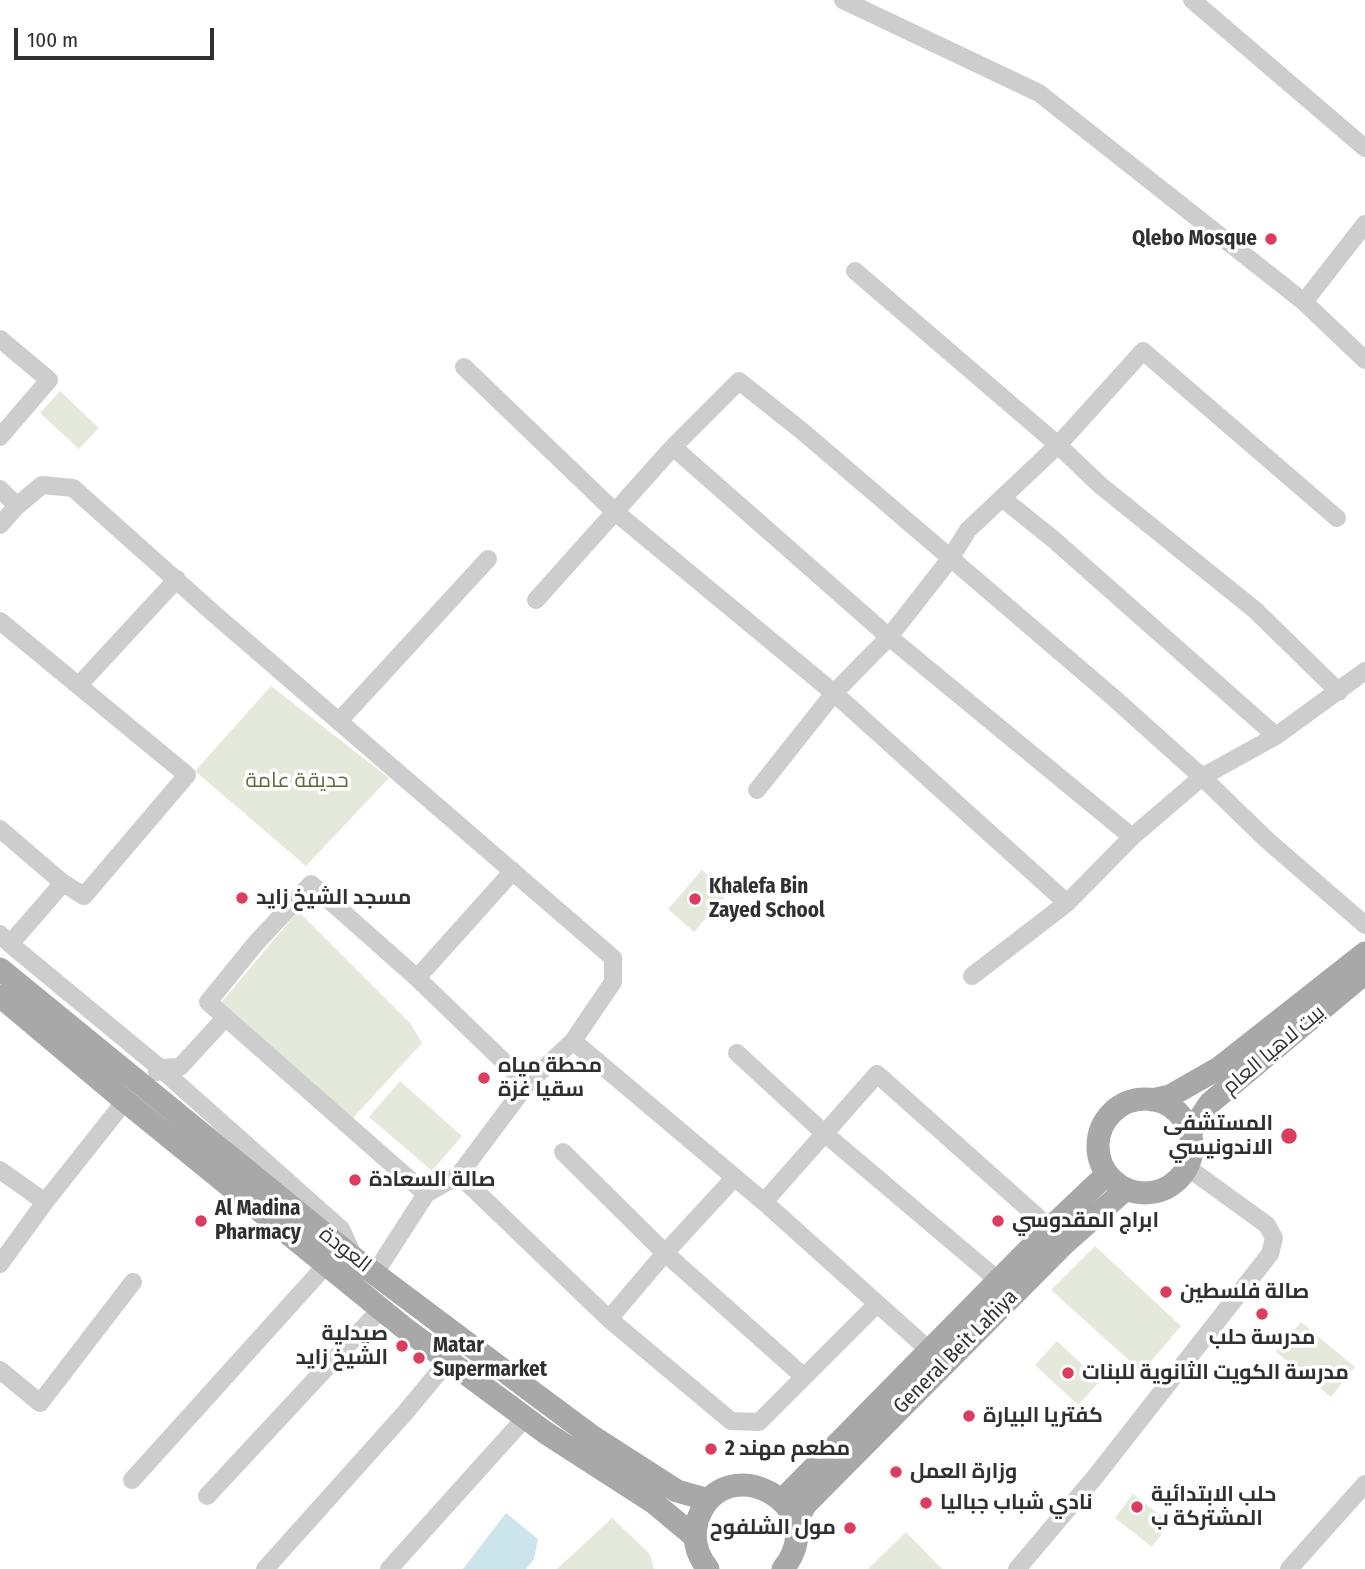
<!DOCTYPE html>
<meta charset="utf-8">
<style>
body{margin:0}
#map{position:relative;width:1365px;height:1569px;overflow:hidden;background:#fff;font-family:"Fira Sans Condensed",sans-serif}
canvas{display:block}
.scale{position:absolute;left:14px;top:28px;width:200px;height:32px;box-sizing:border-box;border:4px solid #303030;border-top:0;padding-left:9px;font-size:21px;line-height:24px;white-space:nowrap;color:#303030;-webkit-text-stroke:5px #fff;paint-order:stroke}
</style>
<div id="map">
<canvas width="1365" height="1569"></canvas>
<div class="scale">100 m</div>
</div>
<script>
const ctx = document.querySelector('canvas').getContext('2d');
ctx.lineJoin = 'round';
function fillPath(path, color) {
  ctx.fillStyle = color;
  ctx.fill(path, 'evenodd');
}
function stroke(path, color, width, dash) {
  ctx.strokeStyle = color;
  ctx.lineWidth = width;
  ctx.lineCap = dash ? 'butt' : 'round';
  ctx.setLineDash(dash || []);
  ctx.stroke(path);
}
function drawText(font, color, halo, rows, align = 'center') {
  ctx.font = font + ' "Fira Sans Condensed",Cairo,sans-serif';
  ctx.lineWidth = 7;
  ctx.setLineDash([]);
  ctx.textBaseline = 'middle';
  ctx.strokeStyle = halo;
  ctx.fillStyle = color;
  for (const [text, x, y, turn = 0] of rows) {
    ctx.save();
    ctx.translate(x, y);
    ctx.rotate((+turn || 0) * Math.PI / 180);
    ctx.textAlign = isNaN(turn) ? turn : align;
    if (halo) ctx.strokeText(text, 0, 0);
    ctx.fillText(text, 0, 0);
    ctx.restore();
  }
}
const green = new Path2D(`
 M 60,391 L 99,428 L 79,449 L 40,413 Z
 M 271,686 L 389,778 L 306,866 L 195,771 Z
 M 702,870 L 728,893 L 694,932 L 668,909 Z
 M 298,911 L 410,1023 L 422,1043 L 353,1118 L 220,1004 Z
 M 400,1081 L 462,1136 L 432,1171 L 369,1117 Z
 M 1095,1246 L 1181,1326 L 1142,1372 L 1051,1290 Z
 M 1301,1322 L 1355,1367 L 1331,1397 L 1276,1352 Z
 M 1057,1341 L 1100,1381 L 1078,1405 L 1035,1365 Z
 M 1133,1494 L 1170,1523 L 1152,1547 L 1115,1518 Z
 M 612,1518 L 650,1554 L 654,1569 L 557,1569 Z
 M 906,1532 L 942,1569 L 869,1569 L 869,1568 Z`);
const water = new Path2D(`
 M 506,1513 L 538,1539 L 534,1559 L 526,1569 L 463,1569 Z`);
const minor = new Path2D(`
 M 843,0 L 1039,93 L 1304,302 L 1365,360
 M 1192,0 L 1365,148
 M 855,271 L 1058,445 L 1100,485 L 1255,610 L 1339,692
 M 1304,302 L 1365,224
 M 0,339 L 49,380 L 0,437
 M 464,367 L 614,511 L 834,693 L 1067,903
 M 673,447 L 889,637 L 1132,837 L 1202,777 L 1276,736 L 1365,671
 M 0,489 L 17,506
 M 1002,498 L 1053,539 L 1276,736
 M 0,525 L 17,506 L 42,485 L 73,488 L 212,612 L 613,958 L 613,982 L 573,1041 L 527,1084 L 459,1175 L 426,1194 L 375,1273
 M 536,600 L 673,447 L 739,381 L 802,431 L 1114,698 L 1202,777 L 1267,840 L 1365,925
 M 0,621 L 187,775 L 84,896 L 63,883 L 10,944 L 0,934
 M 79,685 L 177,579
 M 340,720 L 488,559
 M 757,790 L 834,693 L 889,637 L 950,559 L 968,530 L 1058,445 L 1143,351 L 1337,518
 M 0,829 L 63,883
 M 10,944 L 160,1068 L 341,1229 L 353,1255
 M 972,976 L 1067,903 L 1132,837
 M 417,978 L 513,871
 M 573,1041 L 764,1202 L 929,1350
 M 737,1053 L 824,1133 L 999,1281
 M 157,1072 L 160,1068 L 180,1067 L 225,1018
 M 563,1152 L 665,1253 L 803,1376
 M 0,1170 L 45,1202
 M 459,1175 L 609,1319 L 731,1421 L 759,1422 L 877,1304
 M 426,1194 L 208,1002 L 256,943 L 311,884 L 417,978 L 527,1084
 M 764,1202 L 877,1074 L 1050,1228
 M 0,1264 L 45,1202 L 125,1101
 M 609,1319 L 665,1253 L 735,1177
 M 0,1370 L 40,1403 L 133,1282
 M 132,1480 L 327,1264
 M 207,1496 L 380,1310
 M 265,1569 L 404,1414 L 448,1361
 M 389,1569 L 525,1418
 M 1017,1569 L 1095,1477 L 1270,1254 L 1274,1238 L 1267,1225 L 1187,1167
 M 1289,1569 L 1365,1484`);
const major = new Path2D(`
 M 0,969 L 355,1259 L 539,1397 L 593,1437 L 677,1491 L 709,1500
 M 0,996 L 125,1101 L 403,1327 L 546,1433 L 653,1502 L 695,1537
 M1098 1146a47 47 0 1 1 94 0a47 47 0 1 1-94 0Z
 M 1152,1100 L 1170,1096 L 1219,1068 L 1365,953
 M 1190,1133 L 1210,1103 L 1365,973
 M 782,1500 L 1050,1228 L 1107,1174
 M 794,1523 L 806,1504 L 1064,1244 L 1126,1189
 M 708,1569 C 696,1554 692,1537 698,1519 C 723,1446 835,1504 783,1569`);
const markers = [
 [1271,239,7,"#dd3c61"],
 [242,898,7,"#dd3c61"],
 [695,899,7,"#dd3c61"],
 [484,1078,7,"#dd3c61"],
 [1289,1136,9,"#dd3c61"],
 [355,1180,7,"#dd3c61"],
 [201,1221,7,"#dd3c61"],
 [998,1221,7,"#dd3c61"],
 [1166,1292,7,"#dd3c61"],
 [1262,1314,7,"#dd3c61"],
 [402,1346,7,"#dd3c61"],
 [419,1358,7,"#dd3c61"],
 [1068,1373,7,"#dd3c61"],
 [969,1416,7,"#dd3c61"],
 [711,1449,7,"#dd3c61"],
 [896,1472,7,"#dd3c61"],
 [926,1503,7,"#dd3c61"],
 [1137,1507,7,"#dd3c61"],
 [850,1528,7,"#dd3c61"]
];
const poiNames = [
 ["Qlebo Mosque",1257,239,"right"],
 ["Khalefa Bin",709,887],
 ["Zayed School",709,911],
 ["مسجد الشيخ زايد",256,898],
 ["محطة مياه",498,1066],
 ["سقيا غزة",498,1090],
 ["المستشفى",1273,1124,"right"],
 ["الاندونيسي",1273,1148,"right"],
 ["صالة السعادة",369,1180],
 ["Al Madina",215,1209],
 ["Pharmacy",215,1233],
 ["ابراج المقدوسي",1012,1221],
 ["صالة فلسطين",1180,1292],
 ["صيدلية",388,1334,"right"],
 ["الشيخ زايد",388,1358,"right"],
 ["مدرسة حلب",1262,1338,"center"],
 ["Matar",433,1346],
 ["Supermarket",433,1370],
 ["مدرسة الكويت الثانوية للبنات",1082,1373],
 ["كفتريا البيارة",983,1416],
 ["مطعم مهند 2",725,1449],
 ["وزارة العمل",910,1472],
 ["حلب الابتدائية",1151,1495],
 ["المشتركة ب",1151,1519],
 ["نادي شباب جباليا",940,1503],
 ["مول الشلفوح",836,1528,"right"]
];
const parkNames = [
 ["حديقة عامة",297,781]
];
const streetNames = [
 ["بيت لاهيا العام",1274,1050,-40],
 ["العودة",345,1250,38],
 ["General Beit Lahiya",956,1352,-45]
];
fillPath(green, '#e5e9dc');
fillPath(water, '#cce4eb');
stroke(minor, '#cdcdcd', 18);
stroke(major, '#a8a8a8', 23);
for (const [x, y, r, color] of markers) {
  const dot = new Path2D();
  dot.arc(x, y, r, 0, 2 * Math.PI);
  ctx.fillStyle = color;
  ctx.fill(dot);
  stroke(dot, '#fff', 2.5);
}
drawText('bold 21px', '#303030', '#fff', poiNames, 'left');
drawText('21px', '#5a6a3f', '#fff', parkNames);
drawText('21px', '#303030', '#fff', streetNames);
</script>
